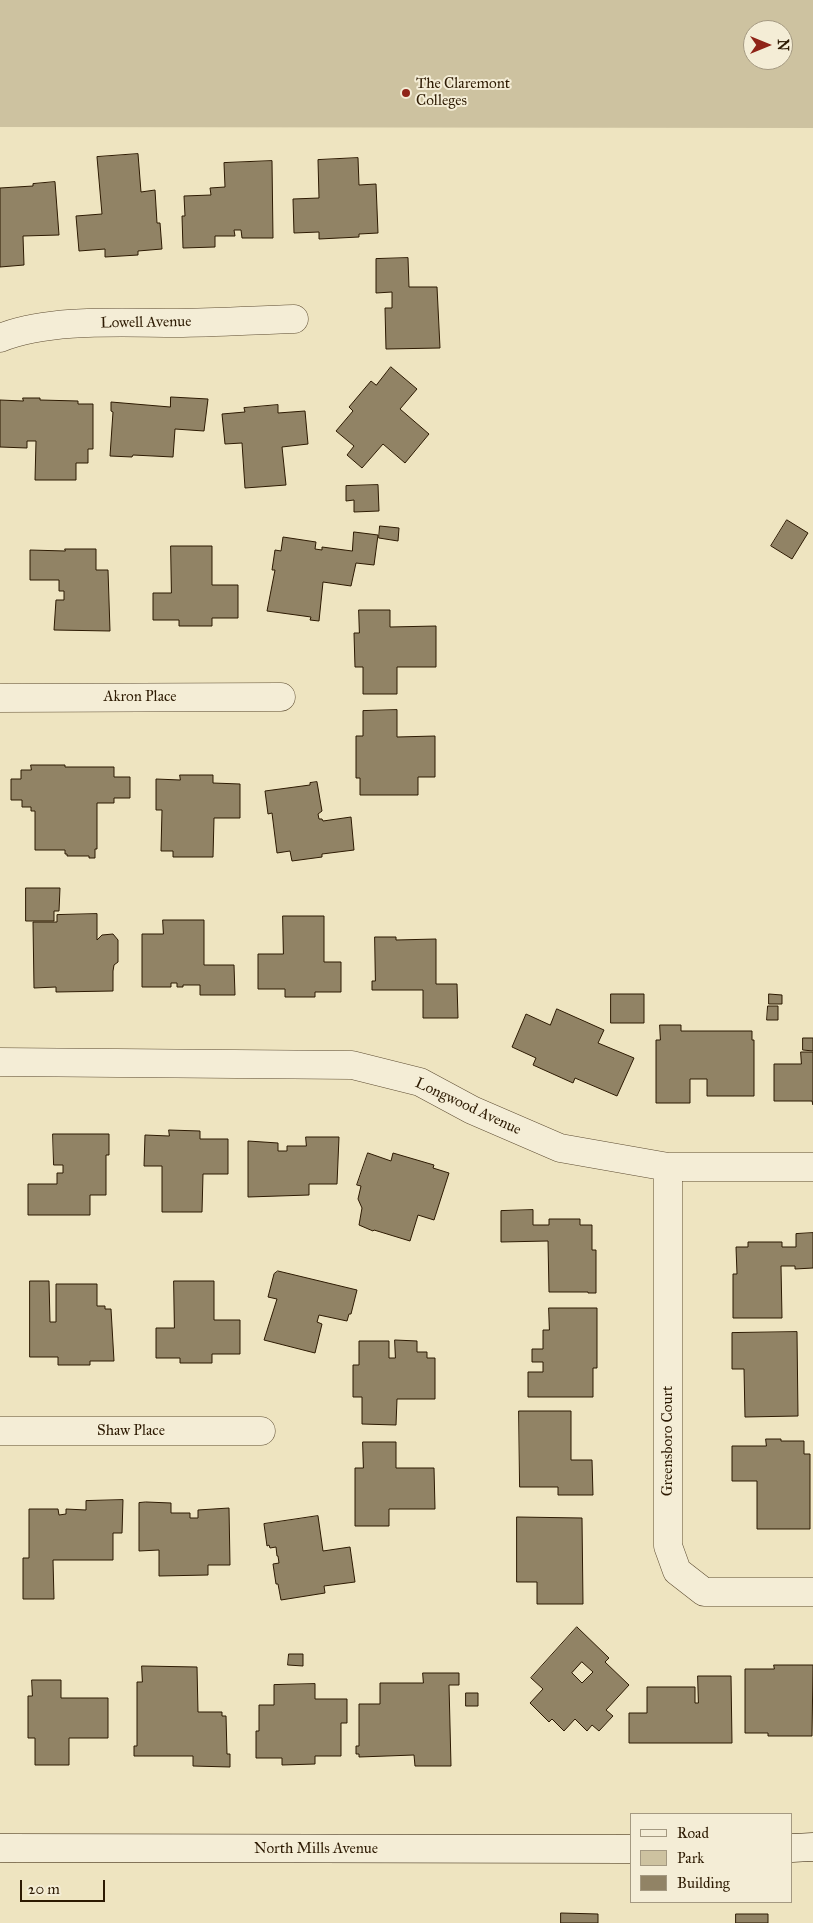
<!DOCTYPE html>
<style>
body{margin:0}
#map{position:relative;width:813px;height:1923px;overflow:hidden;background:#eee4c0;font-family:"IM FELL Great Primer",serif}
canvas{display:block}
.legend{position:absolute;left:630px;top:1813px;width:162px;height:90px;box-sizing:border-box;background:#f4edd6;border:1px solid #a49981;margin:0;padding:6px 9px;list-style:none;font-size:15px;color:#2d1a02}
.legend li{display:flex;align-items:center;gap:10px;height:25px}
.legend b{width:25px;border:1px solid #a49981}
.north{position:absolute;left:743px;top:20px;width:50px;height:50px;box-sizing:border-box;background:#f4edd6;border:1px solid #a49981;border-radius:50%;rotate:90deg;font-size:14px;font-weight:700;line-height:20px;text-align:center;color:#2d1a02}
.north::after{content:'';display:block;margin:auto;width:18px;height:22px;background:#8f2418;clip-path:polygon(50% 0,100% 100%,50% 72%,0 100%)}
.scale{position:absolute;left:20px;top:1880px;width:85px;height:22px;box-sizing:border-box;border:2px solid #2d1a02;border-top:0;padding-left:6px;font-size:15px;line-height:18px;white-space:nowrap;color:#2d1a02;-webkit-text-stroke:4px #f4edd6;paint-order:stroke}
</style>
<div id="map">
<canvas width="813" height="1923"></canvas>
<ul class="legend">
<li><b style="height:6px;background:#f4edd6"></b>Road</li>
<li><b style="height:14px;background:#cdc2a0"></b>Park</li>
<li><b style="height:14px;background:#918365"></b>Building</li>
</ul>
<div class="north">N</div>
<div class="scale">20 m</div>
</div>
<script>
const ctx = document.querySelector('canvas').getContext('2d');
ctx.lineJoin = 'round';
function fillPath(path, color) {
  ctx.fillStyle = color;
  ctx.fill(path, 'evenodd');
}
function stroke(path, color, width, dash) {
  ctx.strokeStyle = color;
  ctx.lineWidth = width;
  ctx.lineCap = dash ? 'butt' : 'round';
  ctx.setLineDash(dash || []);
  ctx.stroke(path);
}
function drawText(font, color, halo, rows, align = 'center') {
  ctx.font = font + ' "IM FELL Great Primer",serif';
  ctx.lineWidth = 4;
  ctx.setLineDash([]);
  ctx.textBaseline = 'middle';
  ctx.strokeStyle = halo;
  ctx.fillStyle = color;
  for (const [text, x, y, turn = 0] of rows) {
    ctx.save();
    ctx.translate(x, y);
    ctx.rotate((+turn || 0) * Math.PI / 180);
    ctx.textAlign = isNaN(turn) ? turn : align;
    if (halo) ctx.strokeText(text, 0, 0);
    ctx.fillText(text, 0, 0);
    ctx.restore();
  }
}
const green = new Path2D(`
 M 0,0 L 813,0 L 813,128 L 0,127 ZM 753,30 L 783,30 L 783,60 L 753,60 Z`);
const building = new Path2D(`
 M 138,154 L 141,192 L 155,190 L 157,223 L 160,223 L 162,249 L 138,251 L 138,255 L 105,257 L 105,249 L 79,251 L 76,216 L 102,214 L 97,157 Z
 M 358,158 L 359,185 L 376,184 L 378,233 L 359,234 L 359,237 L 319,239 L 319,232 L 294,233 L 293,199 L 319,198 L 318,160 Z
 M 272,161 L 273,238 L 242,238 L 241,230 L 234,230 L 235,236 L 215,236 L 215,247 L 183,248 L 182,216 L 185,216 L 184,196 L 211,195 L 210,188 L 225,187 L 224,163 Z
 M 55,182 L 59,235 L 23,236 L 24,265 L 0,267 L 0,188 L 33,186 L 33,184 Z
 M 408,258 L 409,287 L 437,287 L 440,348 L 386,349 L 385,308 L 392,308 L 392,292 L 376,293 L 376,259 Z
 M 391,367 L 417,389 L 400,409 L 429,434 L 405,463 L 383,444 L 362,468 L 347,455 L 354,446 L 336,431 L 353,411 L 349,407 L 371,381 L 376,385 Z
 M 171,397 L 208,399 L 204,431 L 175,429 L 173,457 L 133,455 L 132,457 L 110,456 L 113,412 L 111,411 L 111,402 L 170,407 Z
 M 23,398 L 40,398 L 40,400 L 78,401 L 78,404 L 93,404 L 93,449 L 88,449 L 88,463 L 76,463 L 76,480 L 35,480 L 36,441 L 27,441 L 27,448 L 0,447 L 0,400 L 23,401 Z
 M 278,405 L 278,413 L 305,411 L 308,444 L 282,447 L 286,485 L 245,488 L 242,443 L 225,444 L 222,414 L 245,412 L 244,408 Z
 M 378,485 L 379,511 L 354,512 L 354,500 L 346,501 L 346,486 Z
 M 787,520 L 808,533 L 792,559 L 771,546 Z
 M 380,526 L 399,528 L 398,541 L 379,538 Z
 M 354,532 L 378,535 L 374,565 L 356,563 L 351,586 L 323,582 L 319,621 L 310,620 L 311,617 L 267,611 L 275,570 L 272,570 L 275,550 L 281,551 L 283,537 L 316,542 L 315,549 L 322,550 L 322,547 L 352,551 Z
 M 171,546 L 212,546 L 212,585 L 238,585 L 238,618 L 212,618 L 212,626 L 179,626 L 179,620 L 153,620 L 153,593 L 171,593 Z
 M 65,549 L 96,549 L 96,570 L 108,570 L 110,631 L 54,630 L 56,600 L 64,600 L 64,591 L 59,591 L 59,580 L 30,580 L 30,550 L 65,551 Z
 M 359,610 L 390,610 L 390,627 L 436,626 L 436,667 L 397,667 L 397,694 L 363,694 L 363,667 L 355,667 L 354,633 L 359,633 Z
 M 397,710 L 397,737 L 435,736 L 435,777 L 418,777 L 418,795 L 360,795 L 360,778 L 356,778 L 356,736 L 363,736 L 363,711 Z
 M 31,765 L 65,765 L 65,767 L 114,767 L 114,777 L 130,777 L 130,798 L 114,798 L 114,803 L 97,803 L 97,849 L 95,849 L 95,858 L 89,858 L 89,856 L 67,856 L 67,854 L 65,854 L 65,850 L 35,850 L 35,811 L 31,811 L 31,807 L 22,807 L 22,800 L 11,800 L 11,779 L 21,779 L 21,770 L 31,770 Z
 M 180,775 L 213,775 L 213,783 L 240,784 L 240,818 L 214,818 L 213,857 L 173,857 L 173,851 L 161,851 L 162,810 L 156,810 L 156,779 L 180,780 Z
 M 317,782 L 322,811 L 318,814 L 319,819 L 322,819 L 323,821 L 351,817 L 354,850 L 322,854 L 322,857 L 292,861 L 290,851 L 277,853 L 272,813 L 268,814 L 265,791 L 310,785 L 310,783 Z
 M 26,888 L 60,888 L 59,911 L 54,911 L 54,921 L 26,921 Z
 M 97,914 L 97,940 L 102,935 L 113,934 L 118,940 L 118,962 L 114,965 L 113,971 L 113,991 L 56,992 L 56,987 L 34,988 L 33,922 L 57,922 L 57,915 Z
 M 283,916 L 324,916 L 324,962 L 341,962 L 341,992 L 315,992 L 315,997 L 285,997 L 285,989 L 258,989 L 258,954 L 283,954 Z
 M 163,920 L 204,920 L 204,965 L 234,965 L 235,995 L 200,995 L 200,985 L 183,985 L 183,987 L 177,987 L 177,983 L 171,983 L 171,987 L 142,987 L 142,934 L 163,934 Z
 M 375,937 L 396,937 L 396,940 L 436,939 L 436,984 L 457,984 L 458,1018 L 423,1018 L 423,990 L 372,990 L 372,981 L 375,981 Z
 M 611,994 L 644,994 L 644,1023 L 611,1023 Z
 M 769,994 L 782,995 L 782,1004 L 769,1004 Z
 M 768,1006 L 778,1006 L 778,1020 L 767,1020 Z
 M 557,1009 L 604,1030 L 598,1043 L 634,1058 L 617,1096 L 575,1078 L 573,1083 L 533,1065 L 536,1058 L 512,1047 L 526,1014 L 550,1025 Z
 M 660,1025 L 681,1025 L 681,1031 L 752,1031 L 752,1040 L 754,1040 L 754,1096 L 707,1096 L 707,1079 L 690,1079 L 690,1103 L 656,1103 L 656,1040 L 660,1040 Z
 M 803,1038 L 813,1038 L 813,1051 L 803,1050 Z
 M 801,1052 L 813,1052 L 813,1105 L 812,1101 L 774,1101 L 774,1064 L 801,1064 Z
 M 169,1130 L 200,1131 L 200,1139 L 228,1139 L 228,1174 L 203,1174 L 202,1212 L 162,1212 L 162,1166 L 144,1166 L 145,1135 L 169,1136 Z
 M 53,1134 L 109,1134 L 109,1155 L 106,1155 L 106,1195 L 90,1195 L 90,1215 L 28,1215 L 28,1184 L 57,1184 L 57,1173 L 63,1173 L 63,1165 L 54,1165 Z
 M 306,1137 L 339,1137 L 337,1184 L 309,1184 L 309,1195 L 248,1197 L 248,1141 L 278,1143 L 278,1151 L 287,1151 L 287,1146 L 306,1146 Z
 M 368,1153 L 391,1161 L 393,1153 L 434,1165 L 433,1168 L 449,1173 L 434,1220 L 418,1215 L 410,1241 L 374,1230 L 373,1231 L 359,1225 L 362,1208 L 358,1199 L 361,1186 L 357,1185 Z
 M 533,1210 L 533,1225 L 549,1225 L 549,1219 L 580,1219 L 580,1225 L 592,1225 L 592,1250 L 596,1250 L 596,1293 L 588,1293 L 588,1292 L 549,1292 L 548,1241 L 501,1242 L 501,1211 Z
 M 813,1233 L 813,1268 L 795,1269 L 795,1266 L 781,1266 L 782,1318 L 733,1318 L 733,1274 L 737,1274 L 736,1247 L 748,1247 L 748,1242 L 782,1242 L 782,1247 L 796,1247 L 796,1234 Z
 M 278,1271 L 357,1290 L 351,1314 L 349,1314 L 347,1321 L 319,1315 L 317,1322 L 322,1324 L 315,1353 L 264,1340 L 277,1299 L 268,1297 L 274,1274 Z
 M 30,1281 L 49,1281 L 50,1322 L 56,1322 L 56,1284 L 97,1284 L 97,1306 L 105,1306 L 105,1309 L 111,1309 L 114,1361 L 90,1361 L 90,1365 L 58,1365 L 58,1357 L 30,1357 Z
 M 174,1281 L 214,1281 L 214,1320 L 240,1320 L 240,1354 L 212,1354 L 212,1363 L 180,1363 L 180,1358 L 156,1358 L 156,1328 L 174,1328 Z
 M 549,1308 L 597,1308 L 597,1368 L 593,1368 L 593,1397 L 528,1397 L 528,1372 L 543,1372 L 543,1362 L 532,1362 L 532,1349 L 543,1349 L 543,1330 L 549,1330 Z
 M 797,1332 L 798,1416 L 745,1417 L 744,1369 L 732,1369 L 732,1333 Z
 M 395,1340 L 417,1341 L 417,1352 L 427,1352 L 427,1358 L 435,1358 L 435,1399 L 397,1399 L 396,1425 L 362,1424 L 362,1397 L 353,1397 L 353,1365 L 359,1365 L 359,1341 L 389,1341 L 389,1358 L 395,1358 Z
 M 519,1411 L 571,1411 L 571,1460 L 592,1460 L 593,1495 L 558,1495 L 558,1487 L 520,1487 Z
 M 766,1439 L 781,1439 L 781,1441 L 804,1441 L 804,1454 L 810,1454 L 810,1529 L 757,1529 L 757,1481 L 732,1481 L 732,1446 L 766,1446 Z
 M 363,1442 L 396,1442 L 396,1468 L 434,1468 L 435,1509 L 389,1509 L 389,1526 L 355,1526 L 355,1468 L 363,1468 Z
 M 123,1500 L 122,1533 L 113,1533 L 113,1560 L 53,1560 L 54,1599 L 23,1599 L 23,1558 L 29,1558 L 29,1509 L 58,1509 L 59,1515 L 66,1514 L 66,1509 L 86,1510 L 86,1501 Z
 M 146,1502 L 171,1503 L 171,1513 L 190,1513 L 190,1518 L 198,1518 L 198,1510 L 229,1508 L 230,1565 L 208,1565 L 208,1575 L 159,1576 L 159,1550 L 139,1551 L 139,1503 Z
 M 318,1516 L 323,1551 L 350,1547 L 355,1582 L 324,1586 L 325,1593 L 281,1600 L 278,1584 L 276,1584 L 273,1564 L 279,1563 L 278,1556 L 277,1556 L 276,1547 L 270,1548 L 269,1545 L 267,1546 L 264,1524 Z
 M 517,1517 L 582,1518 L 583,1604 L 537,1604 L 537,1582 L 517,1582 Z
 M 577,1627 L 609,1658 L 605,1662 L 629,1685 L 606,1710 L 613,1716 L 599,1731 L 592,1725 L 587,1731 L 575,1719 L 564,1731 L 552,1719 L 549,1722 L 530,1703 L 543,1689 L 531,1678 ZM 582,1662 L 593,1672 L 582,1683 L 572,1673 Z
 M 289,1654 L 303,1654 L 303,1666 L 288,1665 Z
 M 774,1665 L 813,1665 L 812,1736 L 768,1736 L 768,1733 L 745,1733 L 745,1669 L 774,1669 Z
 M 142,1666 L 197,1667 L 198,1712 L 222,1712 L 222,1716 L 226,1716 L 227,1754 L 230,1754 L 230,1767 L 193,1766 L 193,1756 L 134,1756 L 134,1746 L 137,1746 L 137,1682 L 142,1682 Z
 M 423,1673 L 459,1673 L 459,1685 L 449,1685 L 451,1766 L 415,1766 L 414,1755 L 359,1757 L 359,1754 L 356,1754 L 356,1746 L 359,1746 L 359,1704 L 380,1704 L 380,1683 L 423,1683 Z
 M 698,1676 L 731,1676 L 732,1743 L 629,1743 L 629,1713 L 647,1713 L 647,1687 L 695,1687 L 695,1703 L 698,1703 Z
 M 32,1680 L 61,1680 L 61,1698 L 108,1698 L 108,1738 L 69,1738 L 69,1765 L 35,1765 L 35,1738 L 28,1738 L 28,1696 L 32,1696 Z
 M 315,1684 L 315,1699 L 347,1699 L 347,1723 L 341,1723 L 341,1756 L 315,1756 L 315,1764 L 282,1765 L 282,1758 L 256,1758 L 256,1731 L 259,1731 L 259,1705 L 274,1705 L 274,1685 Z
 M 466,1693 L 478,1693 L 478,1706 L 466,1706 Z
 M 561,1913 L 598,1914 L 598,1923 L 561,1923 Z
 M 736,1914 L 768,1914 L 768,1923 L 736,1923 Z`);
const street = new Path2D(`
 M 0,338 C 50,318 123,323 177,323 C 216,323 255,320 294,319
 M 0,698 L 281,697
 M 0,1062 L 352,1065 L 420,1082 L 472,1110 L 560,1148 L 668,1167 L 813,1167
 M 668,1167 L 668,1546 L 677,1571 L 704,1592 L 813,1592
 M 0,1431 L 261,1431`);
const secondary = new Path2D(`
 M 0,1848 L 632,1849
 M 792,1848 L 813,1847`);
const markers = [
 [406,93,5,"#8f2418"]
];
const poiNames = [
 ["The Claremont",416,84],
 ["Colleges",416,101]
];
const streetNames = [
 ["Lowell Avenue",146,323,-1],
 ["Akron Place",140,697],
 ["Longwood Avenue",468,1107,25],
 ["Shaw Place",131,1431],
 ["Greensboro Court",668,1441,-90],
 ["North Mills Avenue",316,1849]
];
fillPath(green, '#cdc2a0');
fillPath(building, '#918365');
stroke(building, '#2d1a02', 1);
stroke(street, '#5d4c32', 29);
stroke(secondary, '#2d1a02', 29);
stroke(street, '#f4edd6', 28);
stroke(secondary, '#f4edd6', 28);
for (const [x, y, r, color] of markers) {
  const dot = new Path2D();
  dot.arc(x, y, r, 0, 2 * Math.PI);
  ctx.fillStyle = color;
  ctx.fill(dot);
  stroke(dot, '#f4edd6', 2);
}
drawText('15px', '#2d1a02', '#f4edd6', poiNames, 'left');
drawText('15px', '#2d1a02', '#f4edd6', streetNames);
</script>
